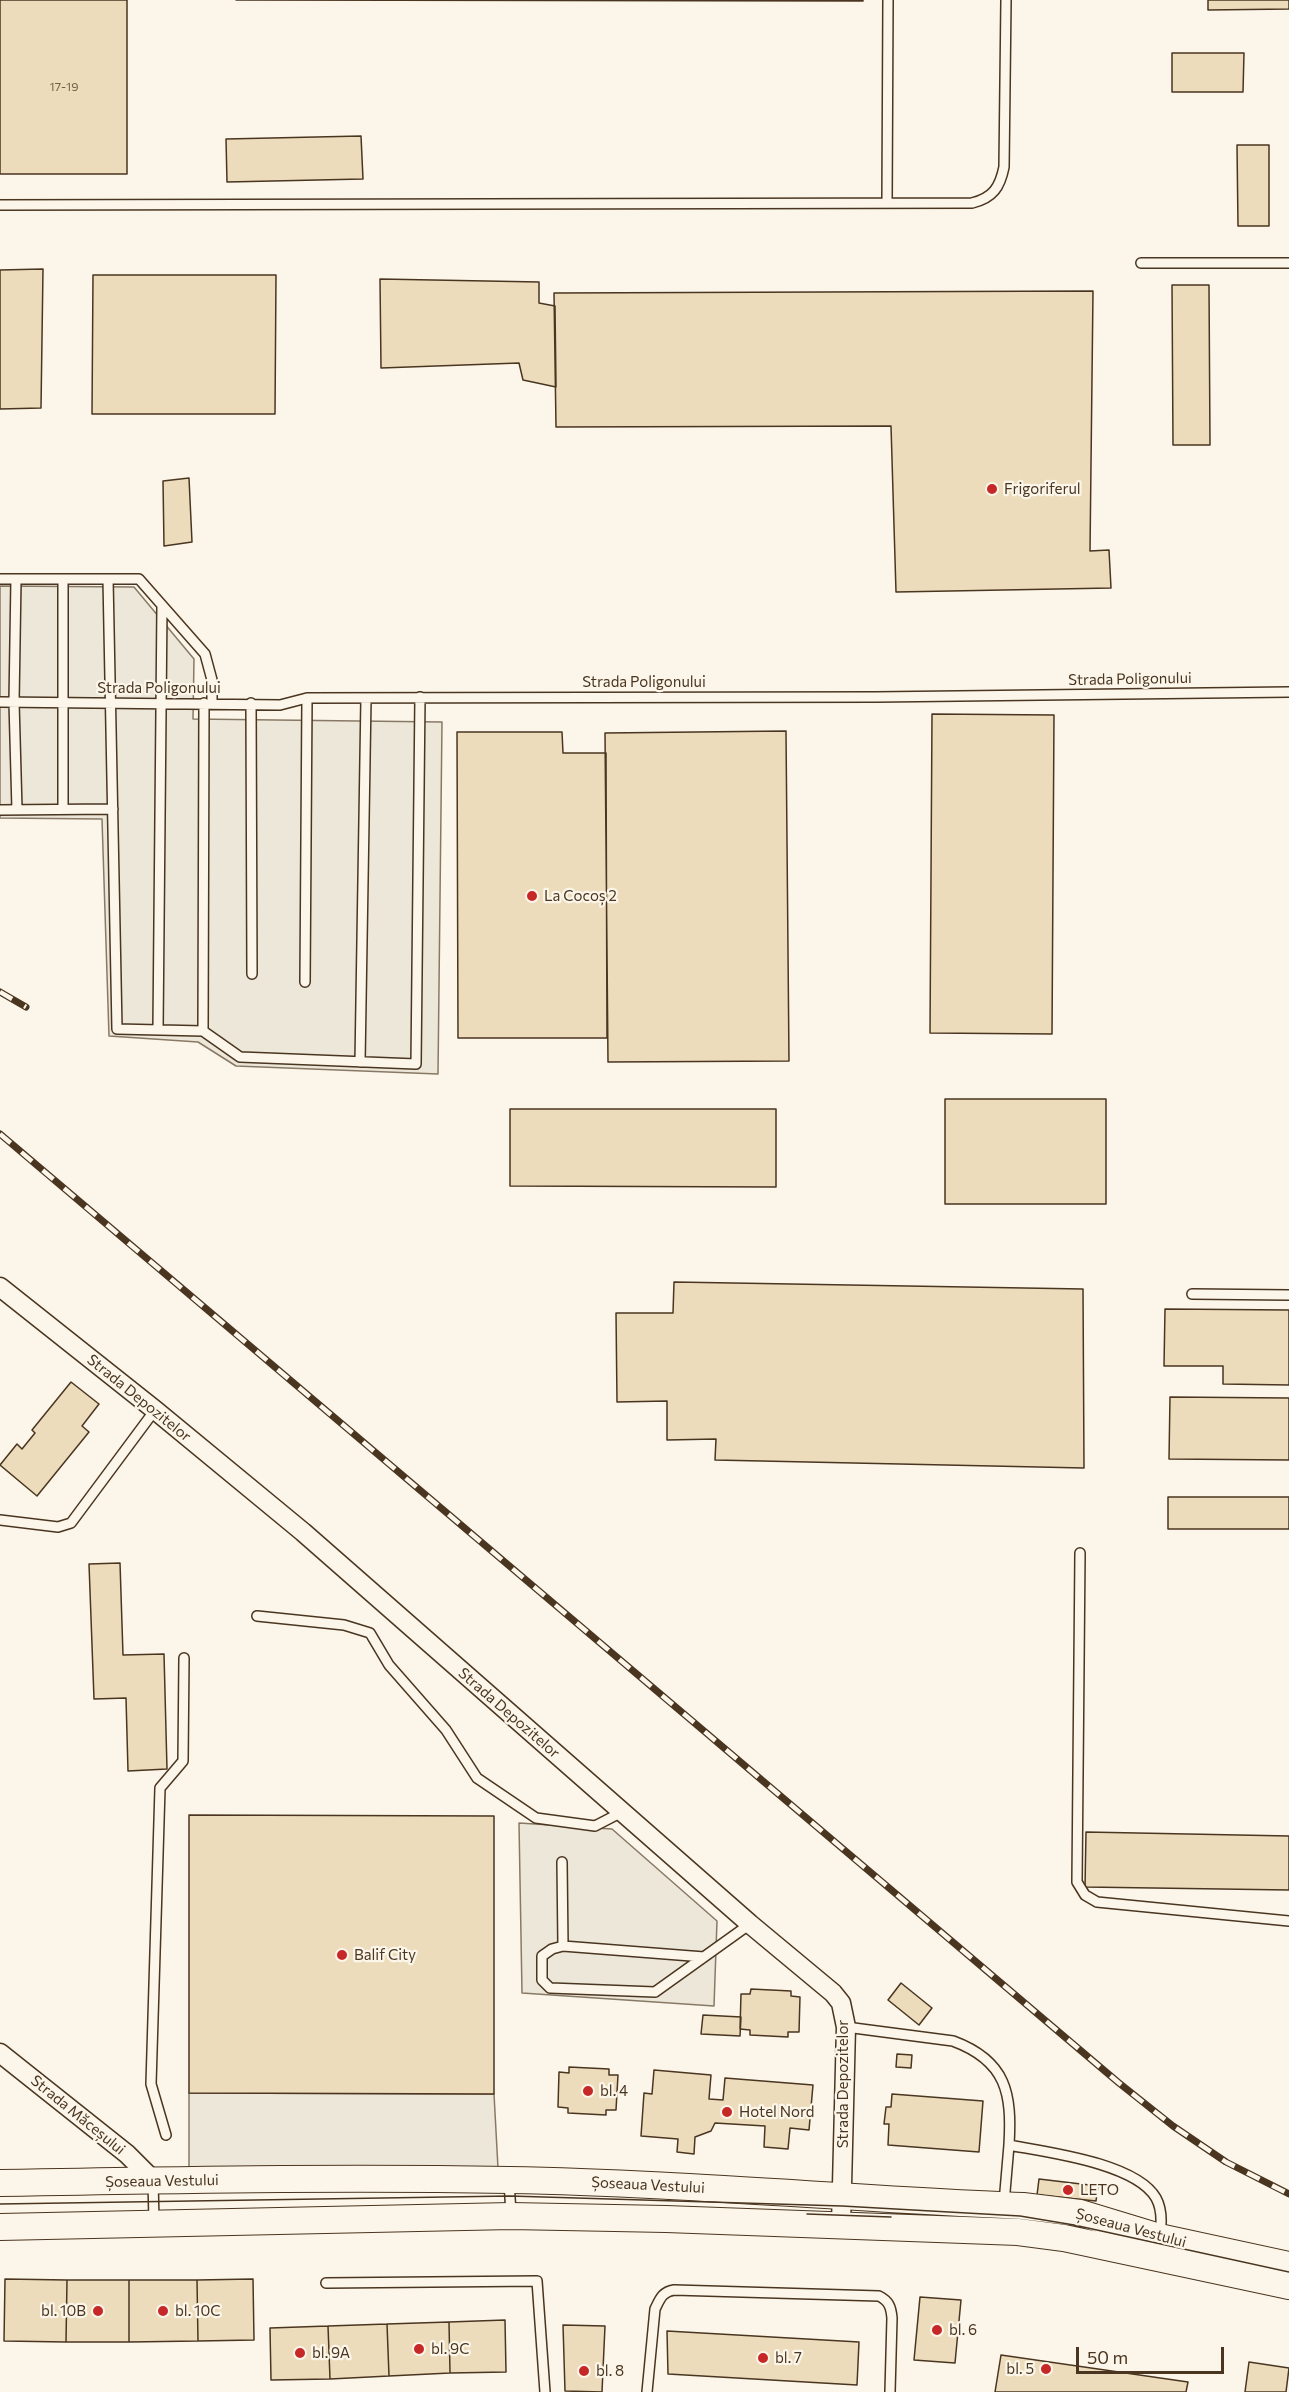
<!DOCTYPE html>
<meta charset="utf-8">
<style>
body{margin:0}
#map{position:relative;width:1289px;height:2392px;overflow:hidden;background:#fbf6e9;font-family:Commissioner,sans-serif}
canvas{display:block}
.scale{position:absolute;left:1076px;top:2347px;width:148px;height:27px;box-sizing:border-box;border:3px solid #4a3520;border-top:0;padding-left:8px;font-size:18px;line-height:21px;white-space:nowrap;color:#4a3520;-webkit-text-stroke:4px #fbf6e9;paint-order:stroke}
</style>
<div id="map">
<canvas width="1289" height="2392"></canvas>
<div class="scale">50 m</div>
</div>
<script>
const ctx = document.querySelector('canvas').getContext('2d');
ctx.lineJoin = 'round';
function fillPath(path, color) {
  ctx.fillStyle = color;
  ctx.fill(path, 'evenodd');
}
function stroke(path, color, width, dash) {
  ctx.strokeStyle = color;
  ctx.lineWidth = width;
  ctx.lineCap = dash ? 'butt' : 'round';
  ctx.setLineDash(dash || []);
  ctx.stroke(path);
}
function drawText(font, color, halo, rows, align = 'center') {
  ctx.font = font + ' Commissioner,sans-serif';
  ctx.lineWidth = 4.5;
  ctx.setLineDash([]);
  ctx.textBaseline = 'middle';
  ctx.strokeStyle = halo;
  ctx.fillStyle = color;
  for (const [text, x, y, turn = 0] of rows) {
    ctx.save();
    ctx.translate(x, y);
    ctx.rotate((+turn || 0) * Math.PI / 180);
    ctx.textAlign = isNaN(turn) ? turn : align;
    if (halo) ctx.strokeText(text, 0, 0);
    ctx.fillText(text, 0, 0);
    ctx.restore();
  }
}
const parking = new Path2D(`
 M 0,586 L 134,587 L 194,659 L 193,719 L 442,722 L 438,1074 L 236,1066 L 198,1042 L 109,1036 L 102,819 L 0,818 Z
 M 519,1823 L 612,1829 L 717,1921 L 714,2006 L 522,1993 Z
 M 189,2093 L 494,2094 L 498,2168 L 189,2168 Z`);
const building = new Path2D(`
 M 0,0 L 127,0 L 127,174 L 0,174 Z
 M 236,0 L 863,0 L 863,1 Z
 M 1208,0 L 1289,0 L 1289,9 L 1208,10 Z
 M 1172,53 L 1244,53 L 1243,92 L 1172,92 Z
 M 361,136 L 363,179 L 227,182 L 226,139 Z
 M 1237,145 L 1269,145 L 1269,226 L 1238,226 Z
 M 43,269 L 41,408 L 0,409 L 0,270 Z
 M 93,275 L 276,275 L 275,414 L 92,414 Z
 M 380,279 L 539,282 L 539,303 L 555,306 L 556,387 L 523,380 L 519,363 L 381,368 Z
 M 1172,285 L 1209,285 L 1210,445 L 1173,445 Z
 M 1093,291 L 1090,551 L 1109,550 L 1111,588 L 896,592 L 891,426 L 556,427 L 554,293 Z
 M 189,478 L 192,542 L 164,546 L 163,481 Z
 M 932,714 L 1054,715 L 1052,1034 L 930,1033 Z
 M 786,731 L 789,1061 L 608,1062 L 605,733 Z
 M 457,732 L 562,732 L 563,753 L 606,753 L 607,1038 L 458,1038 Z
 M 945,1099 L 1106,1099 L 1106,1204 L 945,1204 Z
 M 510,1109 L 776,1109 L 776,1187 L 510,1186 Z
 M 674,1282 L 1083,1289 L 1084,1468 L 715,1460 L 716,1439 L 667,1440 L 667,1401 L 617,1402 L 616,1313 L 673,1313 Z
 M 1165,1309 L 1289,1310 L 1289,1385 L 1223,1384 L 1223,1366 L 1164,1366 Z
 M 71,1382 L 99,1404 L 82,1426 L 89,1432 L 37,1496 L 0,1465 L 17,1444 L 22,1449 L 35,1433 L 32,1430 Z
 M 1170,1397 L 1289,1398 L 1289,1460 L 1169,1459 Z
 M 1168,1497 L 1289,1497 L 1289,1529 L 1168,1529 Z
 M 120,1563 L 123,1655 L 164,1654 L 167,1769 L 128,1771 L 126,1698 L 94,1699 L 89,1564 Z
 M 189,1815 L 494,1816 L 494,2094 L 189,2093 Z
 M 1086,1832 L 1289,1836 L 1289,1890 L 1085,1887 Z
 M 901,1983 L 932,2008 L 919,2025 L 888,2000 Z
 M 751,1989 L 791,1991 L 791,1996 L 800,1997 L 799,2032 L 788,2032 L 788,2037 L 750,2035 L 750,2030 L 740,2029 L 741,1994 L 750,1994 Z
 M 703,2015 L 741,2017 L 740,2036 L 701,2034 Z
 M 897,2054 L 912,2055 L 911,2068 L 896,2067 Z
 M 569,2067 L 609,2069 L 609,2075 L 618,2075 L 616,2110 L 606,2110 L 606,2115 L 568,2113 L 568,2108 L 558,2107 L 559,2072 L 569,2073 Z
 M 654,2070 L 711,2075 L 709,2099 L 723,2100 L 725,2078 L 813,2085 L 809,2130 L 790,2128 L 788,2149 L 764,2147 L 765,2126 L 715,2123 L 711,2131 L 695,2137 L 694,2154 L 677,2152 L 678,2139 L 641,2136 L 644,2093 L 652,2094 Z
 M 892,2094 L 983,2101 L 979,2152 L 888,2145 L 889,2124 L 884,2124 L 886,2107 L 891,2107 Z
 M 1039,2179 L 1098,2186 L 1096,2201 L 1037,2195 Z
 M 5,2279 L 67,2280 L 66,2342 L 4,2341 Z
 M 253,2279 L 254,2340 L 198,2341 L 197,2280 Z
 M 67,2280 L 129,2280 L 129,2342 L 66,2342 Z
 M 129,2280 L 197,2280 L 198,2341 L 129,2342 Z
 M 920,2297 L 961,2300 L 955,2363 L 914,2360 Z
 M 505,2320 L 506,2372 L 450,2373 L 449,2322 Z
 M 449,2322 L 450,2373 L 389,2376 L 387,2324 Z
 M 387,2324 L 389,2376 L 330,2379 L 328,2326 Z
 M 563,2325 L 605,2326 L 602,2392 L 565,2391 Z
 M 328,2326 L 330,2379 L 271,2380 L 270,2328 Z
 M 667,2331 L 859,2342 L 857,2385 L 668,2374 Z
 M 1001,2355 L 1188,2382 L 1186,2392 L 995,2392 Z
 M 1249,2362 L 1289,2368 L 1286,2392 L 1245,2392 Z`);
const service = new Path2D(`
 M 887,203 L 888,0
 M 0,205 L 972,203 C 993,198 1000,187 1004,167 L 1006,0
 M 1141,263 L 1289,263
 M 0,579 L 139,579 L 205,654 L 212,680 L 212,703
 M 16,579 L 14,702 L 17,810
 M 108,579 L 117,1029 L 203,1031 L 240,1057 L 416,1064 L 420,697
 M 0,702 L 280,705 L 307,698 L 876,697 L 1289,692
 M 251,703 L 252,974
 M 63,809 L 63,579
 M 0,810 L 113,809
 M 305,982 L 307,698
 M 158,1029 L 162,605
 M 203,1031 L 204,703
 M 360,1062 L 366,698
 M 1192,1294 L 1289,1295
 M 0,1520 L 58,1527 L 71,1523 L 155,1410
 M 1080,1553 L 1077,1882 L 1085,1895 L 1097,1902 L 1289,1921
 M 257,1616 L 344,1625 L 370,1633 L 389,1665 L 446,1730 L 477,1778 L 536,1818 L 595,1826 L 622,1812
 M 562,1862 L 563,1946 L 704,1957
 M 563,1946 L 552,1949 L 542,1956 L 542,1980 L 550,1988 L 655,1992 L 750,1924
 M 846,2027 L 953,2041 C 1007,2061 1012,2094 1009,2145 C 1046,2152 1136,2163 1156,2198 C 1162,2209 1162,2221 1160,2234
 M 166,2135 L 151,2084 L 160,1788 L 183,1761 L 184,1658
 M 153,2181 L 154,2221
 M 509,2182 L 511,2213
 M 1004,2203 L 1009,2145
 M 326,2283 L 537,2281 L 545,2392
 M 647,2392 L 655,2309 C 660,2299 662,2292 674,2290 L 879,2296 C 889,2301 891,2307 892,2318 L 890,2392`);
const minor = new Path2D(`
 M 0,1287 L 155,1410 L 303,1532 L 750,1924 L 833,1993 L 841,2003 L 846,2027 L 841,2225
 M 0,2053 L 127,2154 L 153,2180`);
const secondary = new Path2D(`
 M 0,2183 C 170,2180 340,2177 509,2180 C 681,2183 851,2199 1023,2206 L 1080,2213 L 1159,2237 L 1289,2265
 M 0,2227 L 511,2216 L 666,2219 L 1018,2232 L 1064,2238 L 1289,2286`);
const tram = new Path2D(`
 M 0,2204 L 510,2196 L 842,2206 L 1020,2216 L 1074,2225 L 1289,2272
 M 807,2214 L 891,2217`);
const rail = new Path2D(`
 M 0,992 L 26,1007
 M 0,1134 L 1119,2083 L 1173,2126 L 1226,2162 L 1289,2194`);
const markers = [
 [992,489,6,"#c62828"],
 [532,896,6,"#c62828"],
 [342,1955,6,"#c62828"],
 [588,2091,6,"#c62828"],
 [727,2112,6,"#c62828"],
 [1068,2190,6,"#c62828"],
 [98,2311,6,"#c62828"],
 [163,2311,6,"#c62828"],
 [937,2330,6,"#c62828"],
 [419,2349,6,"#c62828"],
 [300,2353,6,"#c62828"],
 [763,2358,6,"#c62828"],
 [1046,2369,6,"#c62828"],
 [584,2371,6,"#c62828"]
];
const numberNames = [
 ["17-19",64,87]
];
const poiNames = [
 ["Frigoriferul",1004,489],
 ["La Cocoș 2",544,896],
 ["Balif City",354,1955],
 ["bl. 4",600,2091],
 ["Hotel Nord",739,2112],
 ["LETO",1080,2190],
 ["bl. 10B",86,2311,"right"],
 ["bl. 10C",175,2311],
 ["bl. 6",949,2330],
 ["bl. 9C",431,2349],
 ["bl. 9A",312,2353],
 ["bl. 7",775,2358],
 ["bl. 5",1034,2369,"right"],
 ["bl. 8",596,2371]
];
const streetNames = [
 ["Strada Poligonului",1130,679,-1],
 ["Strada Poligonului",644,682],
 ["Strada Poligonului",159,688],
 ["Strada Depozitelor",139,1398,39],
 ["Strada Depozitelor",509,1713,41],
 ["Strada Depozitelor",843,2084,-90],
 ["Strada Măceșului",78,2115,39],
 ["Șoseaua Vestului",162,2181,-1],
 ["Șoseaua Vestului",648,2185,3],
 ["Șoseaua Vestului",1131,2228,15]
];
fillPath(parking, '#ede7d9');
stroke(parking, '#887966', 1.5);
fillPath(building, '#ecdcbc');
stroke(building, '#4a3520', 1.5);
stroke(service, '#4a3520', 12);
stroke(minor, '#4a3520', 21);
stroke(secondary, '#4a3520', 28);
stroke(service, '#fbf6e9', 9);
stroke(minor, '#fbf6e9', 18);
stroke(secondary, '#fbf6e9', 26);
stroke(tram, '#4a3520', 1.5);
stroke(rail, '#4a3520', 7);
stroke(rail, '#fbf6e9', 4.5, [14]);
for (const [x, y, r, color] of markers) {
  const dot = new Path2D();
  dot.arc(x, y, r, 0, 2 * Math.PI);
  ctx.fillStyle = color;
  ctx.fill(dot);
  stroke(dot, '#fbf6e9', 2);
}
drawText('12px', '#725f47', null, numberNames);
drawText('15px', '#4a3520', '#fbf6e9', poiNames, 'left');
drawText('15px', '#4a3520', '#fbf6e9', streetNames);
</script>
